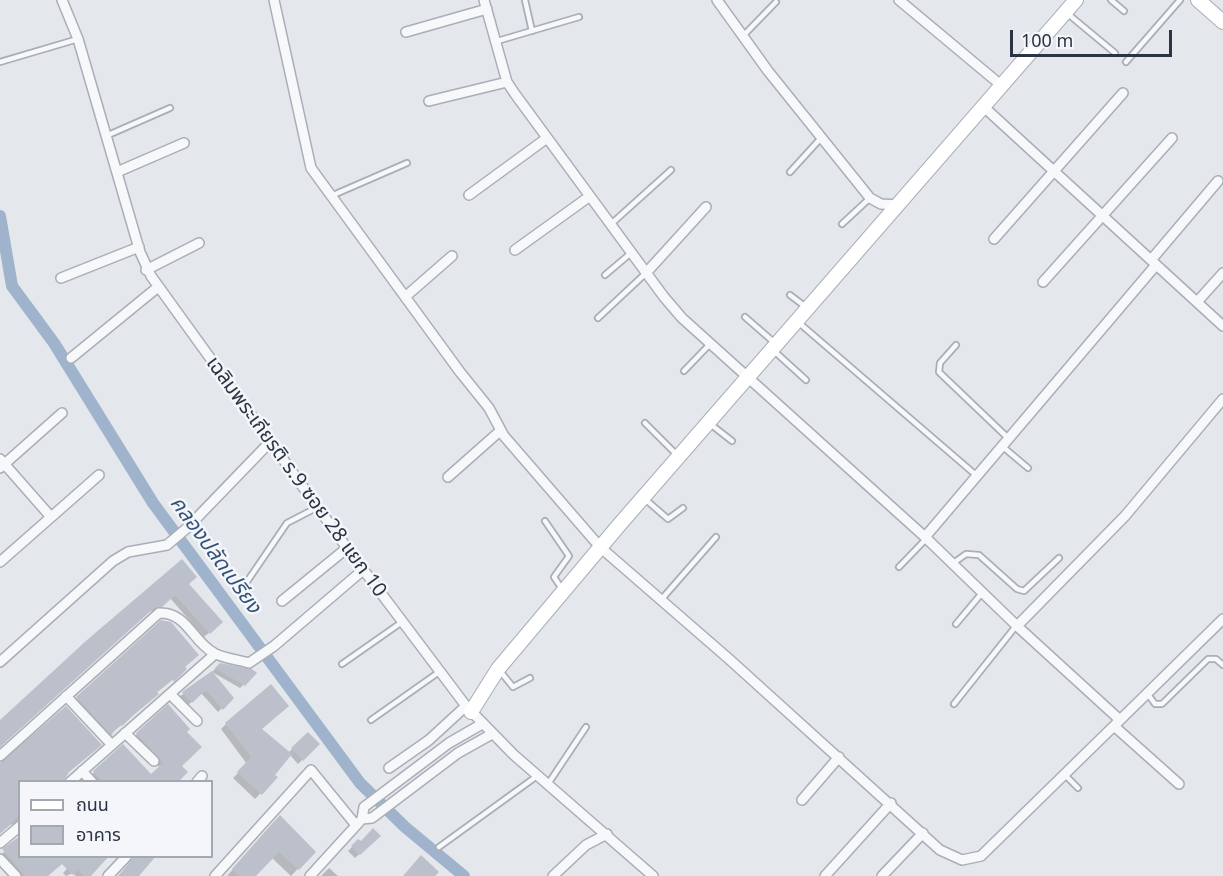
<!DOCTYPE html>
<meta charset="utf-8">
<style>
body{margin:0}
#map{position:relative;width:1223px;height:876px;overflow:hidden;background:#e4e7ec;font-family:"Noto Sans","Noto Sans Thai",sans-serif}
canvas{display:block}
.legend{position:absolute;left:18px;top:780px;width:195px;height:78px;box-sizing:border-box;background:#f4f6f9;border:2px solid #a4a8b1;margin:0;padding:8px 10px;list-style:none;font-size:18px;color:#2b3445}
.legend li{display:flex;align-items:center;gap:12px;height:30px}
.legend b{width:30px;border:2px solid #a4a8b1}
.scale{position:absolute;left:1010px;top:30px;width:162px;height:27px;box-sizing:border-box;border:3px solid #2b3445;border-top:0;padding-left:8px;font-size:18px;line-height:21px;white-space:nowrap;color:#2b3445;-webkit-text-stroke:4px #f4f6f9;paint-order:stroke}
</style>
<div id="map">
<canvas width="1223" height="876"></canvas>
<ul class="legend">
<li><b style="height:8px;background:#fff"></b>ถนน</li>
<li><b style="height:16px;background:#bbc0ca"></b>อาคาร</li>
</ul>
<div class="scale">100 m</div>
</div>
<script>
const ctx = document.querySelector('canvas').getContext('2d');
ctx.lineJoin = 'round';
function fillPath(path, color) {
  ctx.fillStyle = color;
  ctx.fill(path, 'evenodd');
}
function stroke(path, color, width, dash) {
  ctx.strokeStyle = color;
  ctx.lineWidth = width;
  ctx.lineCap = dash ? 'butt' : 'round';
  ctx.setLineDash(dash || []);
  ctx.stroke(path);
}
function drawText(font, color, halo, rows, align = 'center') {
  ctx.font = font + ' "Noto Sans","Noto Sans Thai",sans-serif';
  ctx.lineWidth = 5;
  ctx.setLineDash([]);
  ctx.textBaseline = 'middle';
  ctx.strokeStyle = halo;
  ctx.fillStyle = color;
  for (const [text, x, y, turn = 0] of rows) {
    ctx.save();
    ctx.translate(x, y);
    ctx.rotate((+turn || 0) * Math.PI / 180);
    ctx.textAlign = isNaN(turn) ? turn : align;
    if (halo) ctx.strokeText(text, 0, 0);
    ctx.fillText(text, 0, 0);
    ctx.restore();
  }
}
const shadow = new Path2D(`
 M 182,561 L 187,584 L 221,622 L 204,637 L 170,598 L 156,610 L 148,612 L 0,747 L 0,721 Z
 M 162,622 L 184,668 L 181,673 L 156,693 L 122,726 L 120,724 L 107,739 L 73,702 Z
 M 220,664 L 255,673 L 240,688 L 212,672 Z
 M 212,673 L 232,698 L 218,712 L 201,693 L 187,706 L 179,697 Z
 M 226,724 L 260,729 L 288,753 L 308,734 L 318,744 L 298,764 L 290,755 L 273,775 L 276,777 L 255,799 L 233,778 L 247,764 L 221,729 Z
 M 185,732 L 176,782 L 94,782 L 90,776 L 123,746 L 151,776 L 160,768 L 133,738 L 137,734 Z
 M 0,763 L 20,782 L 20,826 L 17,823 L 10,825 L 0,833 Z
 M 273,823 L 314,852 L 291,876 L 272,858 L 254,876 L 227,876 Z
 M 20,836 L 20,856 L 48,876 L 18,876 L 0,856 Z
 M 379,836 L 355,858 L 348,851 L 358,841 L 361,843 Z
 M 79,856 L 109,856 L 89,876 L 76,876 L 73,873 L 66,876 L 63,873 Z
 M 329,868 L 338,876 L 321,876 Z`);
const canal = new Path2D(`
 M 0,216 L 12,286 L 54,343 L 153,503 L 360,783 L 405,827 L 464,876`);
const building = new Path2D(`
 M 182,559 L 197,577 L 189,584 L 223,622 L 210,634 L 175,595 L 162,607 L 154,608 L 0,747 L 0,720 L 87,640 Z
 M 161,620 L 171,622 L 199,655 L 185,667 L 187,669 L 174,682 L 172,679 L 157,692 L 159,694 L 113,732 L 112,736 L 76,697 Z
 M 220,663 L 252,669 L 257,673 L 245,686 L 215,668 Z
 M 212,671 L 234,698 L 223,710 L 206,690 L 192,703 L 182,692 Z
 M 271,684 L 289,706 L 262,729 L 292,754 L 275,775 L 278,777 L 262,795 L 237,772 L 251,757 L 225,723 Z
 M 168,704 L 190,729 L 187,732 L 202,747 L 182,766 L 188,772 L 178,782 L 102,782 L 93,771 L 123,744 L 151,774 L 163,763 L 136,733 Z
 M 66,706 L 102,745 L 69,772 L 63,782 L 20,782 L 20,815 L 0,834 L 0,763 Z
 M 308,732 L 320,744 L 303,761 L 291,748 Z
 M 280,815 L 316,852 L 299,870 L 279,852 L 256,876 L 239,876 L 232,869 Z
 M 373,828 L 381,836 L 360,855 L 351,846 L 358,839 L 361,841 Z
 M 17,838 L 20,841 L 20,856 L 109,856 L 91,876 L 84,876 L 78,870 L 73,875 L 62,864 L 48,876 L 25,876 L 2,849 Z
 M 421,855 L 439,872 L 435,876 L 403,876 Z
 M 135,856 L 156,856 L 139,876 L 118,876 Z`);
const lane = new Path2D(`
 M 525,0 L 532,31
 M 1111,0 L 1124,11
 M 1068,14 L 1115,53
 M 743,36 L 776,2
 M 494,42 L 579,17
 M 0,62 L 78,39
 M 1126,62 L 1180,0
 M 106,136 L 170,108
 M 790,172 L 821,138
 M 331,196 L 407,163
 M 842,224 L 870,198
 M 610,225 L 671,170
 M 605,275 L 631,253
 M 790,295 L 807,308
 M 745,317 L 776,344
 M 598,318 L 646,273
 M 798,322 L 977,476
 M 956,345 L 940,363 L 939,372 L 1008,438
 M 773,350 L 806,380
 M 684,371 L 710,344
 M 645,423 L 677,455
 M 709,423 L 732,441
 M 1002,446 L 1028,468
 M 645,499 L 668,519 L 683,508
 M 545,521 L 569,556 L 554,577 L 562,589
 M 952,564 L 966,554 L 979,555 L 1017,589 L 1024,591 L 1059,558
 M 899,567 L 926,539
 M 244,586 L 287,523 L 318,507
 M 660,601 L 716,537
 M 956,624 L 982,593
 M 342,664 L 402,622
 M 500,671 L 513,687 L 530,678
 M 1147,693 L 1155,704 L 1162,704 L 1208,659 L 1216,659 L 1223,665
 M 954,704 L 1016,626
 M 371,720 L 439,672
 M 1065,775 L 1078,788
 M 548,784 L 586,727
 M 439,847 L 537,776`);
const street = new Path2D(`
 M 62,0 L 78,39 L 140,252 L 151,276 L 347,548 L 466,706 L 514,755 L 653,876
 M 274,0 L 311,168 L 460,372 L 489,408 L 504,436 L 600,547 L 729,659 L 940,850 L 962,860 L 981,856 L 1120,720
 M 484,0 L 507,82 L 515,94 L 664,297 L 682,318 L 925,537 L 1017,626 L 1120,720 L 1223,619
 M 717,0 L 768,71 L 870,198 L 881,204 L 899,205
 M 899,0 L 1002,86
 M 406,32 L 487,9
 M 429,101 L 507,82
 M 985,108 L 1223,326
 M 117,172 L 184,143
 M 469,195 L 547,138
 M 994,239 L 1123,93
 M 515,250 L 590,196
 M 1151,260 L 1218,181
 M 146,270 L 199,243
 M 646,273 L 706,207
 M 61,278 L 139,247
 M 1043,282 L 1172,138
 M 405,297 L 452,256
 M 1197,302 L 1223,273
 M 71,358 L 158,287
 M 0,459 L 51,517
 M 0,468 L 62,413
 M 448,477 L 500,431
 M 925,537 L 1156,265
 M 0,562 L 99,475
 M 282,601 L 347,548
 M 1017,626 L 1125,516 L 1223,399
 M 0,662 L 113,561 L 128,552 L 167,545 L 187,528 L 270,442
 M 170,694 L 197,721
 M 66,696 L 112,745
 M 1114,726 L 1179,784
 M 125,733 L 154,761
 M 0,756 L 159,613 C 187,612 192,641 214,653 C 222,658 239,660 249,663 L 274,646 L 363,570
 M 389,768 L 429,740 L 466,706
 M 82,771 L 92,782
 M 70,782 L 215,654
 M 197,782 L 202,776
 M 802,800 L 839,757
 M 362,819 L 364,807 L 449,743 L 482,724
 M 0,843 L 20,826
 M 0,859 L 16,876
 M 108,876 L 127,856
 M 215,876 L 311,770 L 355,824
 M 310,876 L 362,819 L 372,818 L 458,753 L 492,734
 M 553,876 L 586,845 L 607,834
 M 825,876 L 891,803
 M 882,876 L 923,833`);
const secondary = new Path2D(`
 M 1198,0 L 1223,22
 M 471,712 L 498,669 L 620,524 L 1076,0`);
const streetNames = [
 ["เฉลิมพระเกียรติ ร.9 ซอย 28 แยก 10",296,477,54]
];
const waterNames = [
 ["คลองปลัดเปรียง",215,555,54]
];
fillPath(shadow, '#0003');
stroke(canal, '#9fb4cc', 12);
fillPath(building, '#bbc0ca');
stroke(lane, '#a9aeb7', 8);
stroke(street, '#a9aeb7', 12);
stroke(secondary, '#a9aeb7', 16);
stroke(lane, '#f7f8fa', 4.5);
stroke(street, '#f7f8fa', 9);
stroke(secondary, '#fff', 14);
drawText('20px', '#2b3445', '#f4f6f9', streetNames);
drawText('italic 21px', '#34527a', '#f4f6f9', waterNames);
</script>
